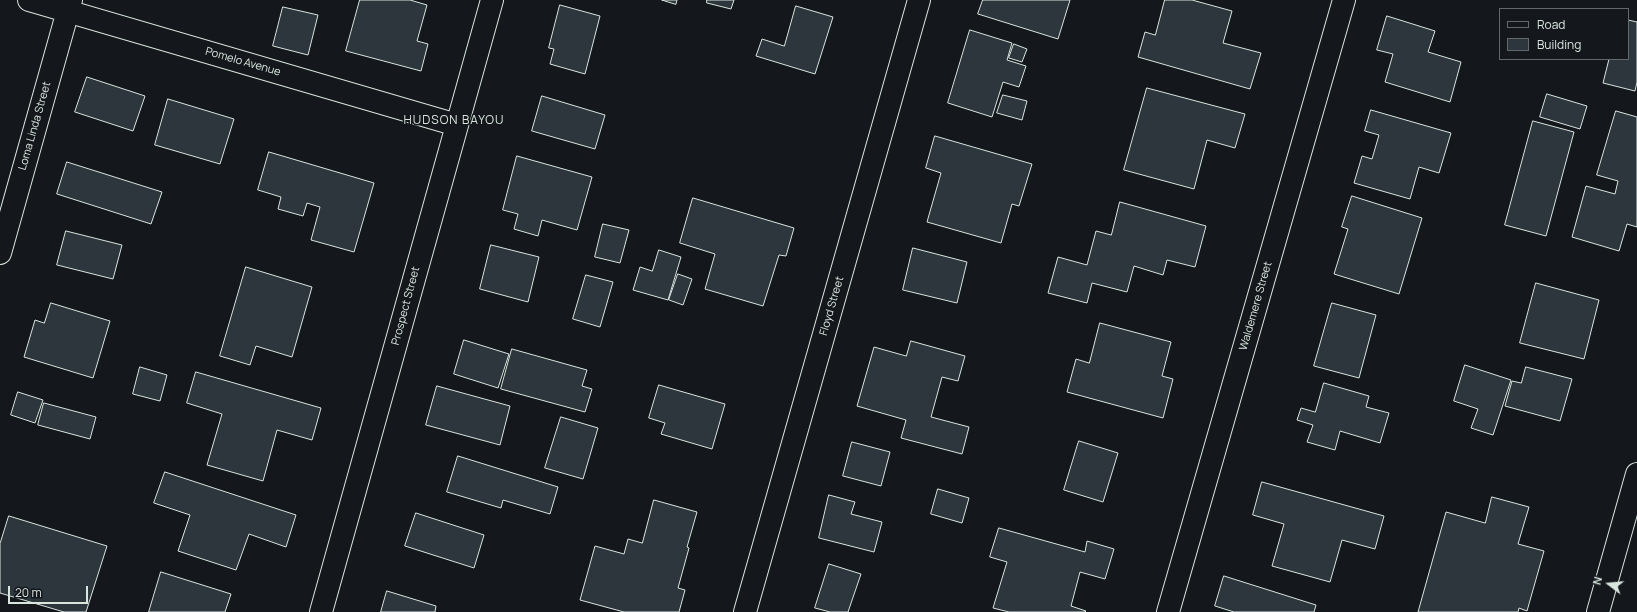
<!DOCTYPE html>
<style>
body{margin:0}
#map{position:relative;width:1637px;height:612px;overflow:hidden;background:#14181c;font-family:Manrope,sans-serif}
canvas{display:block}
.legend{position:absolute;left:1499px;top:8px;width:130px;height:52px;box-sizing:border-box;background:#14181c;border:1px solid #626a69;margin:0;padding:5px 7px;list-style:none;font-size:12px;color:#d8e6dc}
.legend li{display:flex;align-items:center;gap:8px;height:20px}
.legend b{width:20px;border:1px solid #626a69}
.north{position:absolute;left:1589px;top:564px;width:40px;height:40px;-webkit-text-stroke:3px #14181c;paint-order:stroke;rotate:286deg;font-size:11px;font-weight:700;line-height:16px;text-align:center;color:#d8e6dc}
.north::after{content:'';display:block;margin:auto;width:14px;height:18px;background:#d8e6dc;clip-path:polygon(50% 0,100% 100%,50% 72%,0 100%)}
.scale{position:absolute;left:8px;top:586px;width:80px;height:18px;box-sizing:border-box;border:2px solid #d8e6dc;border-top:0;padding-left:5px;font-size:12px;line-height:14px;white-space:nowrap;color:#d8e6dc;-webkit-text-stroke:3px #14181c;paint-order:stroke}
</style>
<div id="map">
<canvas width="1637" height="612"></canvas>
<ul class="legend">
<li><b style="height:5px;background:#14181c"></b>Road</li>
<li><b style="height:11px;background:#2c363c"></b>Building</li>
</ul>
<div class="north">N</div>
<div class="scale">20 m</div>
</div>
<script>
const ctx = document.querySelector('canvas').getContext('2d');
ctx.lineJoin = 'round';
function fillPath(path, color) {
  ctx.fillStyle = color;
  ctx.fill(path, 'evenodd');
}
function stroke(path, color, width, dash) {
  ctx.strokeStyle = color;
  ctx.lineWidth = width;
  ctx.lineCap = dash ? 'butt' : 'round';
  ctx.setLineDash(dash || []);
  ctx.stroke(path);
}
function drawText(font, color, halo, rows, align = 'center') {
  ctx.font = font + ' Manrope,sans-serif';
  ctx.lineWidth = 3;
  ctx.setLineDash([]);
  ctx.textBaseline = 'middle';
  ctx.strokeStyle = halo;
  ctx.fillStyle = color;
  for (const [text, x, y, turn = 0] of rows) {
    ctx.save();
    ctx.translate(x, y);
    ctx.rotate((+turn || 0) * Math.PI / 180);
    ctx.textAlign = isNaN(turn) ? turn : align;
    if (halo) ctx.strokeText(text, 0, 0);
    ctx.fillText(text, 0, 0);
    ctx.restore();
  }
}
const building = new Path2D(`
 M 360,0 L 410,0 L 427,5 L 417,41 L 428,44 L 421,71 L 346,51 Z
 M 662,0 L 677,0 L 676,4 Z
 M 707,0 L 734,0 L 731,9 L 707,3 Z
 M 983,0 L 1070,0 L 1058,39 L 978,14 Z
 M 1165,0 L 1192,0 L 1232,11 L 1223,43 L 1261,53 L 1250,89 L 1138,57 L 1145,32 L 1155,35 Z
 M 560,5 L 600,16 L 585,74 L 550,64 L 554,49 L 549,48 Z
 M 796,6 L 833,17 L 815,74 L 756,56 L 762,39 L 784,46 Z
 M 283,7 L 318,15 L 308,55 L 273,46 Z
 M 1387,16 L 1435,31 L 1428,52 L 1461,62 L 1450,102 L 1385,82 L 1393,54 L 1377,50 Z
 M 1628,20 L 1637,22 L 1637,82 L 1635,91 L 1603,83 L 1609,59 L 1628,59 Z
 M 970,30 L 1012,43 L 1007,60 L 1026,66 L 1019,87 L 1003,82 L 992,117 L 948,103 Z
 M 1014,44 L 1027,49 L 1022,62 L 1009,58 Z
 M 87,77 L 145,96 L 133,131 L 75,112 Z
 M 1147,88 L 1245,114 L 1235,148 L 1207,140 L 1194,189 L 1124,170 Z
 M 1547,94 L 1587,106 L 1580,129 L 1540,117 Z
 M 1003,95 L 1027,101 L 1022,120 L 997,113 Z
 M 542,96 L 605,115 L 595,149 L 532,131 Z
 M 168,99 L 234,119 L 220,164 L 155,145 Z
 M 1371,110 L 1451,133 L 1439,173 L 1419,167 L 1410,199 L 1354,183 L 1362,156 L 1372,159 L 1379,135 L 1365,131 Z
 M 1616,111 L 1637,117 L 1637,227 L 1627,224 L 1619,251 L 1572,237 L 1586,186 L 1615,194 L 1618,181 L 1597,175 Z
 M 1533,121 L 1574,132 L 1546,236 L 1505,225 Z
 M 935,136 L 1032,164 L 1019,206 L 1012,204 L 1001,243 L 927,222 L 941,173 L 926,168 Z
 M 269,152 L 374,183 L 354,252 L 311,240 L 320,207 L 307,203 L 303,216 L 278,209 L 281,197 L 258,190 Z
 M 517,156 L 592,177 L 577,230 L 542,220 L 538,236 L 514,229 L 518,214 L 503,210 Z
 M 67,162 L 162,192 L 151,224 L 57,194 Z
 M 1352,196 L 1422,218 L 1399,294 L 1334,274 L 1348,229 L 1342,227 Z
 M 693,198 L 794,228 L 786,256 L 779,255 L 763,306 L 705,289 L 715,254 L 680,243 Z
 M 1120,202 L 1206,226 L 1195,267 L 1167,260 L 1163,275 L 1134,266 L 1127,292 L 1092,283 L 1087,303 L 1048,293 L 1058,257 L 1087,265 L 1096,231 L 1111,235 Z
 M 603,224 L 629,230 L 620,263 L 595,257 Z
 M 66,231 L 122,245 L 113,279 L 57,265 Z
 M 491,245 L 539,257 L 528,302 L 480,289 Z
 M 913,248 L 967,262 L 957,303 L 903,290 Z
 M 659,250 L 681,257 L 668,300 L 633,290 L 640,267 L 652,271 Z
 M 246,267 L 312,287 L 292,357 L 256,346 L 250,365 L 220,356 Z
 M 678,274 L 692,279 L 683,305 L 669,300 Z
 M 586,275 L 613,282 L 600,327 L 573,319 Z
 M 1536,283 L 1599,300 L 1584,359 L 1520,343 Z
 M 51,303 L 110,321 L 93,378 L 24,357 L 35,320 L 44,323 Z
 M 1332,303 L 1376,315 L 1359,378 L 1314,366 Z
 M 1100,323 L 1171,342 L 1162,376 L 1173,379 L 1163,418 L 1067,392 L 1076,359 L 1089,363 Z
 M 464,340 L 509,354 L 498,388 L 454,374 Z
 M 911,341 L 965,356 L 958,381 L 942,377 L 931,417 L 969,427 L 962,454 L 901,438 L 906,420 L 857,406 L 874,347 L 906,356 Z
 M 512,349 L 587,370 L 582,386 L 592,389 L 585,412 L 501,389 Z
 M 1465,365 L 1511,380 L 1493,435 L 1471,428 L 1478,409 L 1454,401 Z
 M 140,367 L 167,375 L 160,401 L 133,394 Z
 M 1526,367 L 1572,379 L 1560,421 L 1505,406 L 1512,381 L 1521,383 Z
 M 196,372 L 321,408 L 312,440 L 277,430 L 263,481 L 207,465 L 222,414 L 187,403 Z
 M 1324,383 L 1369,396 L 1366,407 L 1389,413 L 1380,443 L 1340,431 L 1335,450 L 1307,442 L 1313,425 L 1297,420 L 1301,408 L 1315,412 Z
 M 659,385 L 725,404 L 712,449 L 661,434 L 665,423 L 649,418 Z
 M 437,386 L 510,406 L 500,445 L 426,425 Z
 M 18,392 L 43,400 L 35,423 L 11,415 Z
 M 44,403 L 96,417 L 90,439 L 38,425 Z
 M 561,417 L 598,428 L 583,479 L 545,468 Z
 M 1079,441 L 1118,453 L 1103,502 L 1064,490 Z
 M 852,442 L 890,452 L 881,486 L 843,476 Z
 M 458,456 L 558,487 L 550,514 L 503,500 L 501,508 L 447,492 Z
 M 165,472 L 296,515 L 286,547 L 249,534 L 236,570 L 178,551 L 190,515 L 154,503 Z
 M 1262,482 L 1384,516 L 1375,549 L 1342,540 L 1330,582 L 1272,566 L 1284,524 L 1253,515 Z
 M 938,489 L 969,498 L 962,523 L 931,514 Z
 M 829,495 L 855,502 L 851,514 L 882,522 L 874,552 L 819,538 Z
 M 1492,497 L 1529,507 L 1518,544 L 1544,551 L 1527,611 L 1519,608 L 1518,612 L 1418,612 L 1446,512 L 1485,523 Z
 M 654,500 L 697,512 L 687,547 L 689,548 L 678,588 L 685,590 L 679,612 L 624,612 L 580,600 L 595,546 L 624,554 L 628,539 L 642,543 Z
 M 416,513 L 484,535 L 474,568 L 405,546 Z
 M 9,516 L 107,546 L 86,612 L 64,612 L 0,593 L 0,544 Z
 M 999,528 L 1085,552 L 1087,541 L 1114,549 L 1105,579 L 1080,572 L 1071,606 L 1086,611 L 1085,612 L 1009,612 L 993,608 L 1007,562 L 990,557 Z
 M 829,564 L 861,574 L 848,612 L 830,612 L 815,608 Z
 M 161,572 L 231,594 L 225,612 L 149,612 Z
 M 1224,576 L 1316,605 L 1314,612 L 1234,612 L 1215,606 Z
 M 387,591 L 436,606 L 435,612 L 381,612 Z`);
const minor = new Path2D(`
 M 29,0 L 457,125
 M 0,253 L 71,0
 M 321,612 L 492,0
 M 745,612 L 919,0
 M 1168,612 L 1344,0
 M 1598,612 L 1637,474`);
const streetNames = [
 ["Pomelo Avenue",243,62,16],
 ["Loma Linda Street",35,126,-74],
 ["Prospect Street",406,306,-75],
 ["Floyd Street",832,306,-74],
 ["Waldemere Street",1256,306,-74]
];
const neighbourhoodNames = [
 ["HUDSON BAYOU",454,121]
];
fillPath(building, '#2c363c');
stroke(building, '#d8e6dc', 1);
stroke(minor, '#d8e6dc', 24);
stroke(minor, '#14181c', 22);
drawText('11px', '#d8e6dc', '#14181c', streetNames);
ctx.letterSpacing = '1px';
drawText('12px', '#d8e6dc', '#14181c', neighbourhoodNames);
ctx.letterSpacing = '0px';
</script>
